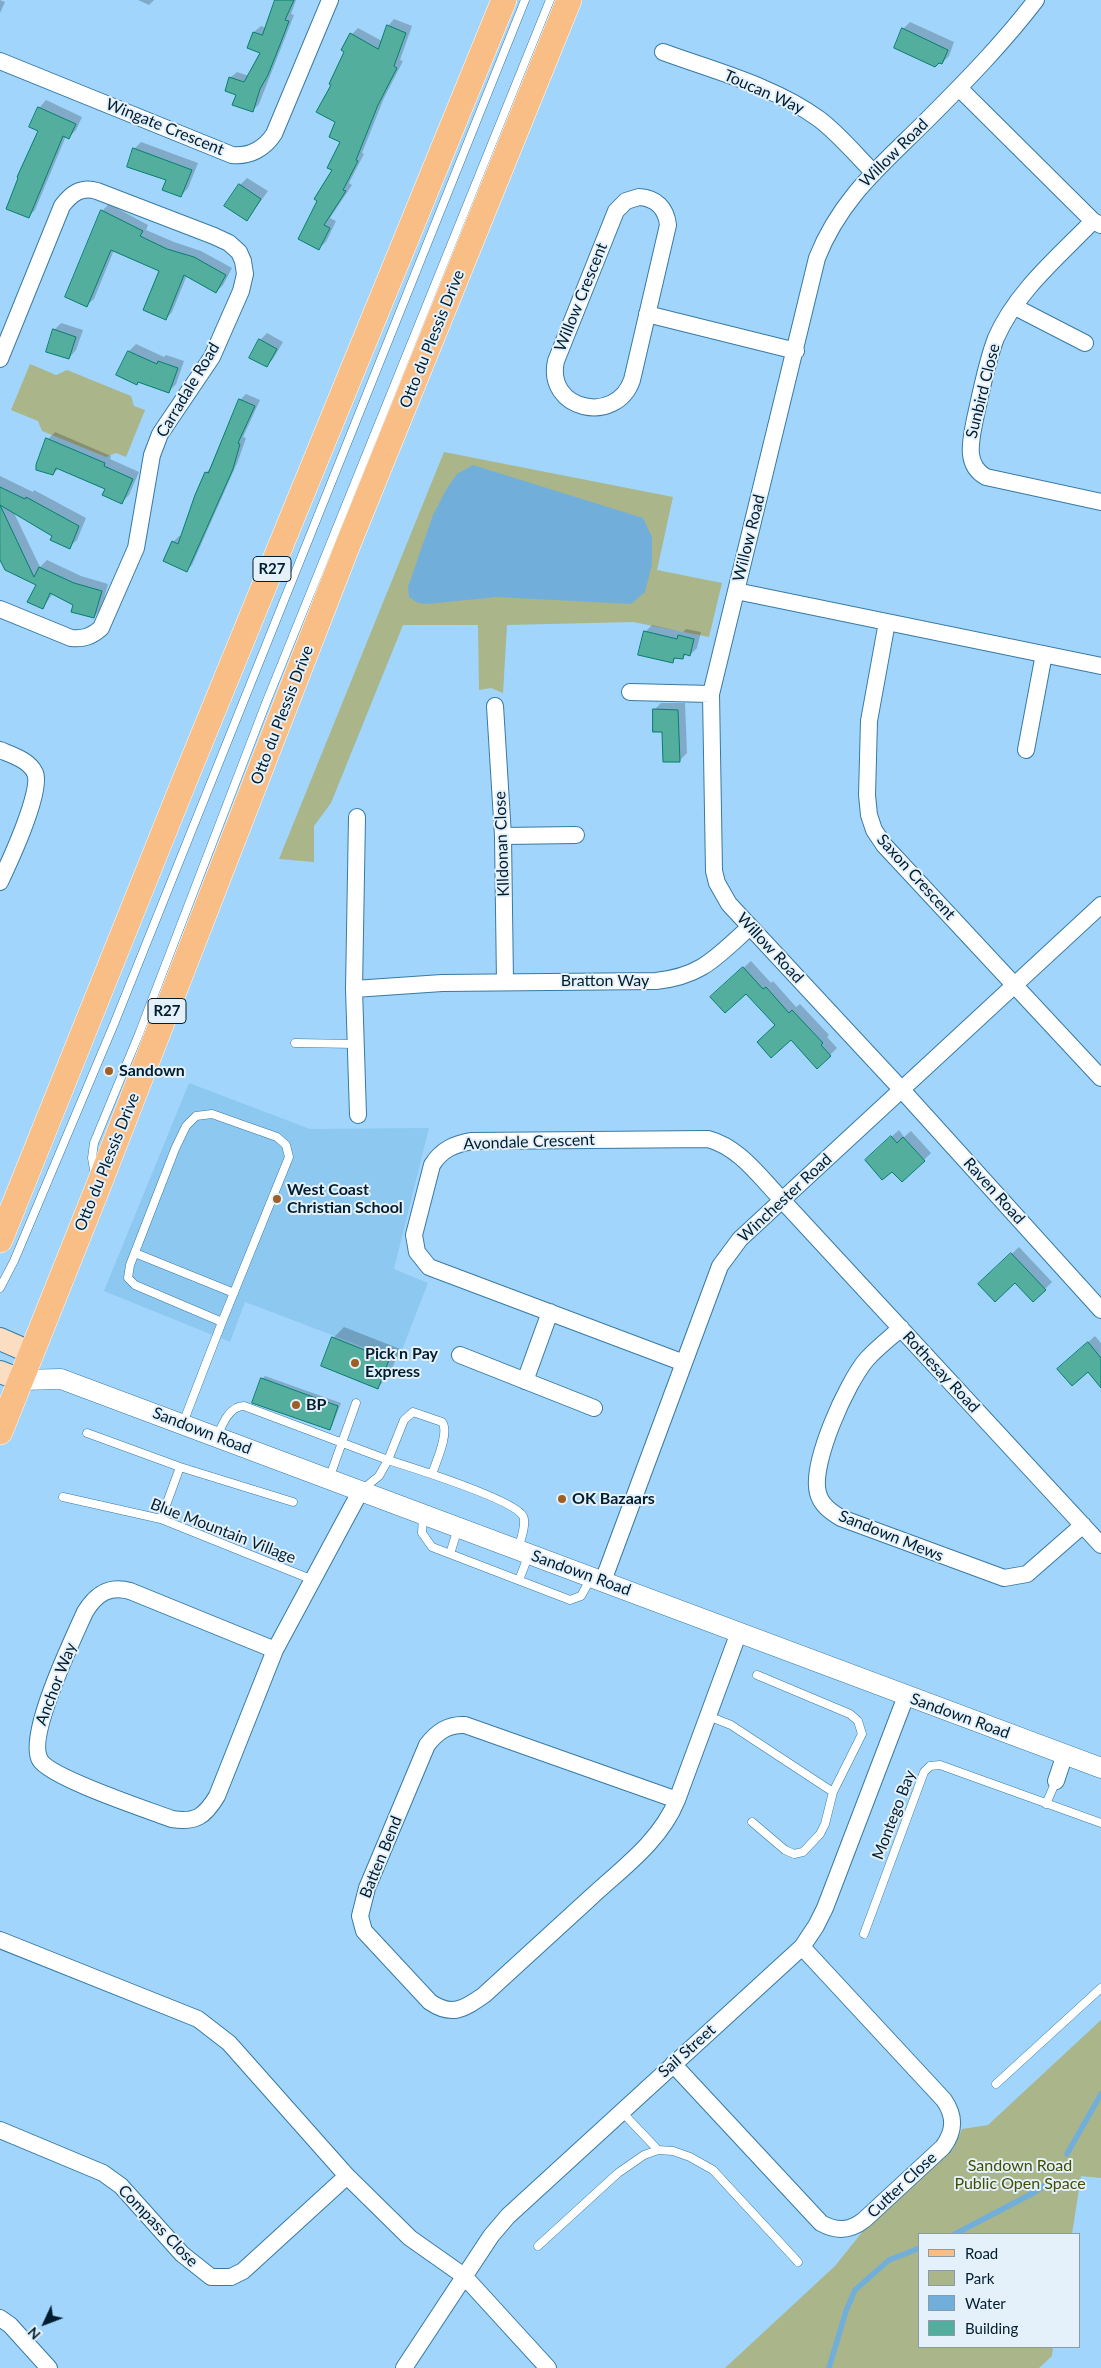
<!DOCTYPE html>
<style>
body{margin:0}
#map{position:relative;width:1101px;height:2368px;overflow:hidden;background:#a1d5fb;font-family:Lato,sans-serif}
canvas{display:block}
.legend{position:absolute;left:918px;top:2233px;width:162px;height:115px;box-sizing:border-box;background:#e4f1fb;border:1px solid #899ca9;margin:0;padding:6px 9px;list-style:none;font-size:15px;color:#011d2e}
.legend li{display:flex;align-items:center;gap:10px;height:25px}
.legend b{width:25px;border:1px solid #899ca9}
.north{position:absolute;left:20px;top:2298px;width:50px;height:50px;-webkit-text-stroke:4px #e4f1fb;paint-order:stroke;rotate:227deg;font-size:14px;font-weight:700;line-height:20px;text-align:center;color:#011d2e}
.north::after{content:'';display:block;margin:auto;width:18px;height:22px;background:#011d2e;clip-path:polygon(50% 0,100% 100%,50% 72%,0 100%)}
</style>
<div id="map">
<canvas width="1101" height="2368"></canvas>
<ul class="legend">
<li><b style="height:6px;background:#f8be85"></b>Road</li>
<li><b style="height:14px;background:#aab58a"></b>Park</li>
<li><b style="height:14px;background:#71afda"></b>Water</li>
<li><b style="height:14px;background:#54ae9e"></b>Building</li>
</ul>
<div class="north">N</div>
</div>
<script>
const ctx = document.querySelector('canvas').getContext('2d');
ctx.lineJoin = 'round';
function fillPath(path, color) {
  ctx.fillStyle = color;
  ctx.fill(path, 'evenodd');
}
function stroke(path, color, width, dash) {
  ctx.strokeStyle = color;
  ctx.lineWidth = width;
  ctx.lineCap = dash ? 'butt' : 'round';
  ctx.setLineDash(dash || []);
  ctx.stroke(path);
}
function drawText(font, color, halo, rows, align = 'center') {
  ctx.font = font + ' Lato,sans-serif';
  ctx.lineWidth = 4;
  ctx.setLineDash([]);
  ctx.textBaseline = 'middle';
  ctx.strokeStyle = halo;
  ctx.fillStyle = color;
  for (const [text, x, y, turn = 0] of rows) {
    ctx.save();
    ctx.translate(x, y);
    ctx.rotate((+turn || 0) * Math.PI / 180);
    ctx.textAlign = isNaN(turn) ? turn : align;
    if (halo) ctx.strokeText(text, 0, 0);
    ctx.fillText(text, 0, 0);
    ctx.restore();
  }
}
const built = new Path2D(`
 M 189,1083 L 310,1129 L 429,1128 L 394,1269 L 428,1283 L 398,1360 L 245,1302 L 230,1342 L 104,1291 Z`);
const green = new Path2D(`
 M 30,364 L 56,375 L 67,370 L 131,396 L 134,406 L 145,410 L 126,457 L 116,453 L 106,457 L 42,431 L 38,421 L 11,410 Z
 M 444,452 L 673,497 L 657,570 L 722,583 L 709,637 L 633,622 L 507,625 L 503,693 L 491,688 L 479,690 L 478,625 L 403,625 L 331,803 L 314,826 L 314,862 L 279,859 Z
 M 1101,2020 L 1101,2178 L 1081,2176 L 1072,2234 L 920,2234 L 920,2347 L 1053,2347 L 1052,2356 L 1039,2368 L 725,2368 L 835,2266 L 863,2231 L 953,2149 L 962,2129 L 988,2125 Z`);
const water = new Path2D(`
 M 473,465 L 643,518 L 652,537 L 652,565 L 645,592 L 631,604 L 497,597 L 427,604 L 418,603 L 409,597 L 408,587 L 433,515 L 446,490 L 457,474 Z`);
const shadow = new Path2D(`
 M 0,0 L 5,2 L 0,13 Z
 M 138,0 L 154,0 L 149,5 Z
 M 272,0 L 296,0 L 291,14 L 294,15 L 259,104 L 252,111 L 237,94 L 230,78 L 237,72 L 249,76 L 262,52 L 249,47 L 254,32 L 261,26 L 266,28 L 276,1 Z
 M 394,19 L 412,26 L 400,60 L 403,61 L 384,98 L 362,153 L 364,154 L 349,183 L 352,185 L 330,218 L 336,221 L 326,242 L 319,248 L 342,141 L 337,122 L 332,85 L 352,34 L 358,28 L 382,41 L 388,26 Z
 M 910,22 L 954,42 L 949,56 L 942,63 L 903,29 Z
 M 46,100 L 82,117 L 76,130 L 69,137 L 66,136 L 35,210 L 28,217 L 39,131 L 39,108 Z
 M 141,142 L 198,163 L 188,188 L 181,196 L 168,179 L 134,149 Z
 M 247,178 L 268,191 L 247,220 L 240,185 Z
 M 109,204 L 148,225 L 146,230 L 174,242 L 201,251 L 232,268 L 223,285 L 216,292 L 187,275 L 172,312 L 166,319 L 161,271 L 114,250 L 94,299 L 87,305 L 102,211 Z
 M 61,323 L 83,330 L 76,350 L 69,358 L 54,330 Z
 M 267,333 L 283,342 L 273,359 L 266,366 L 260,340 Z
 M 136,344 L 164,357 L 166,355 L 184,361 L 176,384 L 169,391 L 139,381 L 137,384 L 118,375 L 129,351 Z
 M 246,394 L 260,400 L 243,437 L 246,438 L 238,461 L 192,565 L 186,571 L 173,542 L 179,536 L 182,537 L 206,473 L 212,466 L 240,400 Z
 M 55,432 L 111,456 L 110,459 L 139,472 L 129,495 L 122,502 L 106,488 L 59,468 L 53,474 L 48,439 Z
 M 0,476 L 33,492 L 34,490 L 86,518 L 77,540 L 69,547 L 13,511 L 40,567 L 47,560 L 81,576 L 108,584 L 101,609 L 94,617 L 53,593 L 43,608 L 37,584 L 0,558 Z
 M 652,625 L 683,632 L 686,629 L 701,632 L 697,648 L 690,655 L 687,654 L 682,658 L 677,657 L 672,662 L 645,632 Z
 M 661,703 L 685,703 L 687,753 L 680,760 L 654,710 Z
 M 751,961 L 771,983 L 773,981 L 796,1007 L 800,1004 L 829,1035 L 827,1037 L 837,1048 L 818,1067 L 746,992 L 719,990 Z
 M 899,1130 L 904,1137 L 911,1131 L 931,1153 L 924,1160 L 874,1153 Z
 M 1019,1247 L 1052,1282 L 1033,1301 L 1015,1282 L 987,1277 Z
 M 344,1327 L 400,1349 L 389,1376 L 378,1387 L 333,1338 Z
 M 1095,1336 L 1101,1343 L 1101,1375 L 1066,1362 Z
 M 265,1376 L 341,1403 L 332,1426 L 329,1429 L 262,1379 Z`);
const stream = new Path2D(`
 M 1067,2154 L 1101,2094
 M 955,2234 L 1035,2192 L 1051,2181
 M 829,2368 L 846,2311 L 855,2290 L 889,2260 L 920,2248`);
const building = new Path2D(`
 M 275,0 L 294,0 L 285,20 L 289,21 L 283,37 L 268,75 L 260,89 L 253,112 L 232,105 L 236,95 L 225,91 L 229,77 L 244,82 L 260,53 L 247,48 L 253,32 L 262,35 Z
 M 387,25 L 406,33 L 394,66 L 397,68 L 378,105 L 356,160 L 358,161 L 343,190 L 346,191 L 324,225 L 330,228 L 319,250 L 298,239 L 317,201 L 314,199 L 332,170 L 327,168 L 340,142 L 329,137 L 335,122 L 316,112 L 331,85 L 329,84 L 344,52 L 341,50 L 350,33 L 378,49 Z
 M 902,28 L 948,50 L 942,64 L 939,63 L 935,67 L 894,48 Z
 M 38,107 L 76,124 L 69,139 L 63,136 L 29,218 L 6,209 L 18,178 L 17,177 L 38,131 L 29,127 Z
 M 133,148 L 192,170 L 181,197 L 162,190 L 166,180 L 127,167 Z
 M 239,184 L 261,199 L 247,221 L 224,206 Z
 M 101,210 L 143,231 L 140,236 L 167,249 L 194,257 L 226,275 L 216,293 L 184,275 L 166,320 L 143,310 L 159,271 L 111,250 L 87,307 L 65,297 Z
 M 53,329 L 76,337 L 69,359 L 46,352 Z
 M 259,339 L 277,349 L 267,367 L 249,358 Z
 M 128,351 L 157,364 L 158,361 L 178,368 L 169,393 L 138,382 L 137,385 L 116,375 Z
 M 239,399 L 255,406 L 238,443 L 240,444 L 233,469 L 187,572 L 163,561 L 172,541 L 178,544 L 195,495 L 205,472 L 208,473 Z
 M 46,438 L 105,463 L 104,466 L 133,479 L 122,504 L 102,495 L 105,489 L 56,468 L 53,475 L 36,470 L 36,465 Z
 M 0,487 L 25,499 L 26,497 L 79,526 L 70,549 L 50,540 L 52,536 L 0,505 L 34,577 L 39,567 L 74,583 L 102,591 L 94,618 L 71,612 L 73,605 L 50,593 L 43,609 L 27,602 L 36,585 L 5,570 L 0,560 Z
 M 644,631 L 677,639 L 678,635 L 694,639 L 690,656 L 684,654 L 683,659 L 674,658 L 673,663 L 638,655 Z
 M 653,709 L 678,710 L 680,762 L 663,762 L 662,732 L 653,732 Z
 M 743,967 L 763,989 L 766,987 L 789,1013 L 792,1010 L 823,1043 L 821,1045 L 831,1056 L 817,1069 L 791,1040 L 771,1058 L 757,1042 L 775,1025 L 746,994 L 725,1013 L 710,997 Z
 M 891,1136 L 897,1143 L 903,1137 L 925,1161 L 902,1182 L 892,1172 L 882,1180 L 865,1160 Z
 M 1011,1253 L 1046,1290 L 1033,1302 L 1015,1283 L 995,1302 L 978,1284 Z
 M 332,1337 L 389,1360 L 378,1389 L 321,1366 Z
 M 1088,1342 L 1101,1358 L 1101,1388 L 1088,1372 L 1072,1386 L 1057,1369 Z
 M 261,1378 L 338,1406 L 330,1430 L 252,1403 Z`);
const service = new Path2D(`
 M 295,1043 L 356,1044
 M 95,1175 L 92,1158 L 94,1143 L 139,1034 L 266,703 L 550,0
 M 135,1253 L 234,1293
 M 0,1288 L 14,1261 L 114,1024 L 525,0
 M 183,1423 L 222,1322 L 289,1157 L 286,1145 L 277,1137 L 212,1114 L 196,1116 L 186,1126 L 175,1149 L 130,1265 L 128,1278 L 135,1285 L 222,1322
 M 87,1433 L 180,1467 L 293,1502
 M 217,1437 C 222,1425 229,1406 244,1406 L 388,1460 L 404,1420 L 413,1412 L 442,1422 C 450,1432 436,1462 432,1474
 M 329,1479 L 356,1403
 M 363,1489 L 379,1476 L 388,1460 C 410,1467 513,1499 523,1516 C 527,1524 520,1541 518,1550
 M 63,1497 L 161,1519 L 313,1580
 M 423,1516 L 422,1533 L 432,1547 L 570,1600 L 581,1596 L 591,1578
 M 161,1519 L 180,1467
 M 450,1554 L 458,1528
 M 519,1580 L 529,1554
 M 708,1716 L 731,1725 L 833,1792
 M 1046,1804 L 1056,1781
 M 752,1822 L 785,1850 L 794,1854 L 803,1852 L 820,1834 L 825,1824 L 833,1792 L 862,1734 L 858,1721 L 850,1714 L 757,1675
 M 864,1934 L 924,1772 L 930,1766 L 940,1765 L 1101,1823
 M 996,2084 L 1101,1988
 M 621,2111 L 658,2150
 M 538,2246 L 618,2173 L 644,2155 L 658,2150 L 673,2151 L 690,2157 L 713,2170 L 798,2262`);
const minor = new Path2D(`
 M 1036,0 C 1004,42 966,81 928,119 C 883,164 841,197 817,258 L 711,694 L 714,871 L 717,883 L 729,904 L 902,1090 L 1101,1310
 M 663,52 C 715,71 774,86 819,119 C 839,134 856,155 874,173
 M 0,61 L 232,155 C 250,157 265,148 274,134 L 330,0
 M 959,88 L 1093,221 L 1101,225
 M 639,197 C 656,198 666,208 668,225 L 632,380 C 616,426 545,410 556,361 L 616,211 L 626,201 Z
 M 1093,221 C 1058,257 1016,292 996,338 C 986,364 981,393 975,419 C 971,440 964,465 986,477 L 1101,502
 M 1015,307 L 1085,343
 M 647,314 L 796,351
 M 0,359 L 62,206 C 71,194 81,186 97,191 L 214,236 L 229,243 L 239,252 L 243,261 L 245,274 L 241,291 L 212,357 L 160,434 L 152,455 L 136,548 L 101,628 C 91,637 83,639 71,638 L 0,609
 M 736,591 L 1101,666
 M 887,622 L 869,721 L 867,795 L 869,815 L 874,830 L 884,845 L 1101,1078
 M 630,692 L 711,694
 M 495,706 L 503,836 L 505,982
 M 0,750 C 12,755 29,760 35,773 C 43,790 9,863 0,882
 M 1026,750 L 1044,654
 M 357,817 L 354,989 L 358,1115
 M 503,836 L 576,835
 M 354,989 L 442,983 L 656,981 C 703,976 717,956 750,927
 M 901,1328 C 890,1338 877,1348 867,1359 C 847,1382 810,1464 818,1493 C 821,1505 831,1512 841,1518 L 1004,1578 L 1027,1574 L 1083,1525
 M 460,1355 L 594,1408
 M 684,1363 L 429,1267 L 417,1252 L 414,1235 L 432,1165 C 441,1150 454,1144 472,1141 L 708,1139 C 739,1147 760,1177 782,1200 L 1101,1545
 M 525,1381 L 550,1312
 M 603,1581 L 720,1266 L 740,1239 L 1101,905
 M 275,1650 L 130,1591 C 109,1585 96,1594 85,1612 C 73,1639 26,1736 40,1760 C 51,1778 148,1810 172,1819 C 196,1823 205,1816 217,1796 L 275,1650 L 360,1492
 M 1056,1781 L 1065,1754
 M 677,1800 L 465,1725 C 448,1724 437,1732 427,1745 L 367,1888 L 360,1916 L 364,1931 L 430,2002 C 452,2017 464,2009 484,1995 C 519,1963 554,1931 589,1899 C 621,1869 660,1842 677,1800 L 739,1632
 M 0,1940 L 198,2019 L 229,2043 L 347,2176 L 410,2238 L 464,2276 L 548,2368
 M 673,2064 L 821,2223 C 837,2232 850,2231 864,2220 L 943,2147 C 955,2131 955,2116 944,2100 L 802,1947
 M 0,2130 L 103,2173 L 121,2186 L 182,2254 L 211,2277 L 231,2277 L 243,2271 L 347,2176
 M 0,2318 L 10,2325 L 49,2368
 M 404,2368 L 491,2236 L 508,2216 L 802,1947 L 816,1926 L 825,1908 L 906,1696`);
const tertiary = new Path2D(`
 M 21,1380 L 61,1379 L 1101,1768`);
const secondary = new Path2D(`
 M 0,1339 L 32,1353
 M 0,1372 L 21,1380`);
const primary = new Path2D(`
 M 0,1240 L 186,777 L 504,0
 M 0,1432 L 98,1187 L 347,547 L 569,0`);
const markers = [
 [109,1071,5,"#9e5f25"],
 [277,1199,5,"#9e5f25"],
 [355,1363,5,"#9e5f25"],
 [296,1405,5,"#9e5f25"],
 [562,1499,5,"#9e5f25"]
];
const shields = [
 [272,569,38],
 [167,1011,38]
];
const shieldNames = [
 ["R27",272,569],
 ["R27",167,1011]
];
const streetNames = [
 ["Toucan Way",764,92,24],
 ["Wingate Crescent",165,127,22],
 ["Willow Road",894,153,-45],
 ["Willow Crescent",581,297,-68],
 ["Otto du Plessis Drive",432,339,-68],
 ["Carradale Road",188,390,-59],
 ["Sunbird Close",983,391,-76],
 ["Willow Road",749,538,-76],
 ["Otto du Plessis Drive",282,715,-69],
 ["KIldonan Close",502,844,-92],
 ["Saxon Crescent",916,877,48],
 ["Willow Road",770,948,47],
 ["Bratton Way",605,981],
 ["Avondale Crescent",529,1142,-2],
 ["Otto du Plessis Drive",107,1162,-68],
 ["Raven Road",994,1191,48],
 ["Winchester Road",785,1198,-43],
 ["Rothesay Road",941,1372,47],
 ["Sandown Road",202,1431,21],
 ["Blue Mountain Village",223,1531,21],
 ["Sandown Mews",891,1536,22],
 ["Sandown Road",581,1573,20],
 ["Anchor Way",56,1684,-69],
 ["Sandown Road",960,1716,20],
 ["Montego Bay",894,1815,-69],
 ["Batten Bend",381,1857,-68],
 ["Sail Street",687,2051,-42],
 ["Cutter Close",902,2185,-43],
 ["Compass Close",158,2226,46]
];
const poiNames = [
 ["Sandown",119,1071],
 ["West Coast",287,1190],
 ["Christian School",287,1208],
 ["Pick n Pay",365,1354],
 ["Express",365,1372],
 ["BP",306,1405],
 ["OK Bazaars",572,1499]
];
const parkNames = [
 ["Sandown Road",1020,2166],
 ["Public Open Space",1020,2184]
];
fillPath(built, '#8dc8f0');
fillPath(green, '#aab58a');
fillPath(water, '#71afda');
fillPath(shadow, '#0003');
stroke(stream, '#71afda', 5.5);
fillPath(building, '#54ae9e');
stroke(building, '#057e6e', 1);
stroke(service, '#377aa5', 9);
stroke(minor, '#377aa5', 18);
stroke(tertiary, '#377aa5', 21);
stroke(secondary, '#377aa5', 24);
stroke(primary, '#fff', 26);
stroke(service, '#fff', 8);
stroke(minor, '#fff', 16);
stroke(tertiary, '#fff', 20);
stroke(secondary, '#fbdec2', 22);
stroke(primary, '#f8be85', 25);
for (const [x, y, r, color] of markers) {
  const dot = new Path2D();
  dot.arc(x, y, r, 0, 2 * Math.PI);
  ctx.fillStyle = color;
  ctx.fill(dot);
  stroke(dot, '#e4f1fb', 2);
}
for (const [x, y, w] of shields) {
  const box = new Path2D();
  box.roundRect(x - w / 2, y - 12.5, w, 25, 4);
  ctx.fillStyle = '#e4f1fb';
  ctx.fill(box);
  stroke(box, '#011d2e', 1);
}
drawText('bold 15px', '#011d2e', null, shieldNames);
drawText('16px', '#011d2e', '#e4f1fb', streetNames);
drawText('bold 16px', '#011d2e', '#e4f1fb', poiNames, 'left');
drawText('16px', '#424f00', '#e4f1fb', parkNames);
</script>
